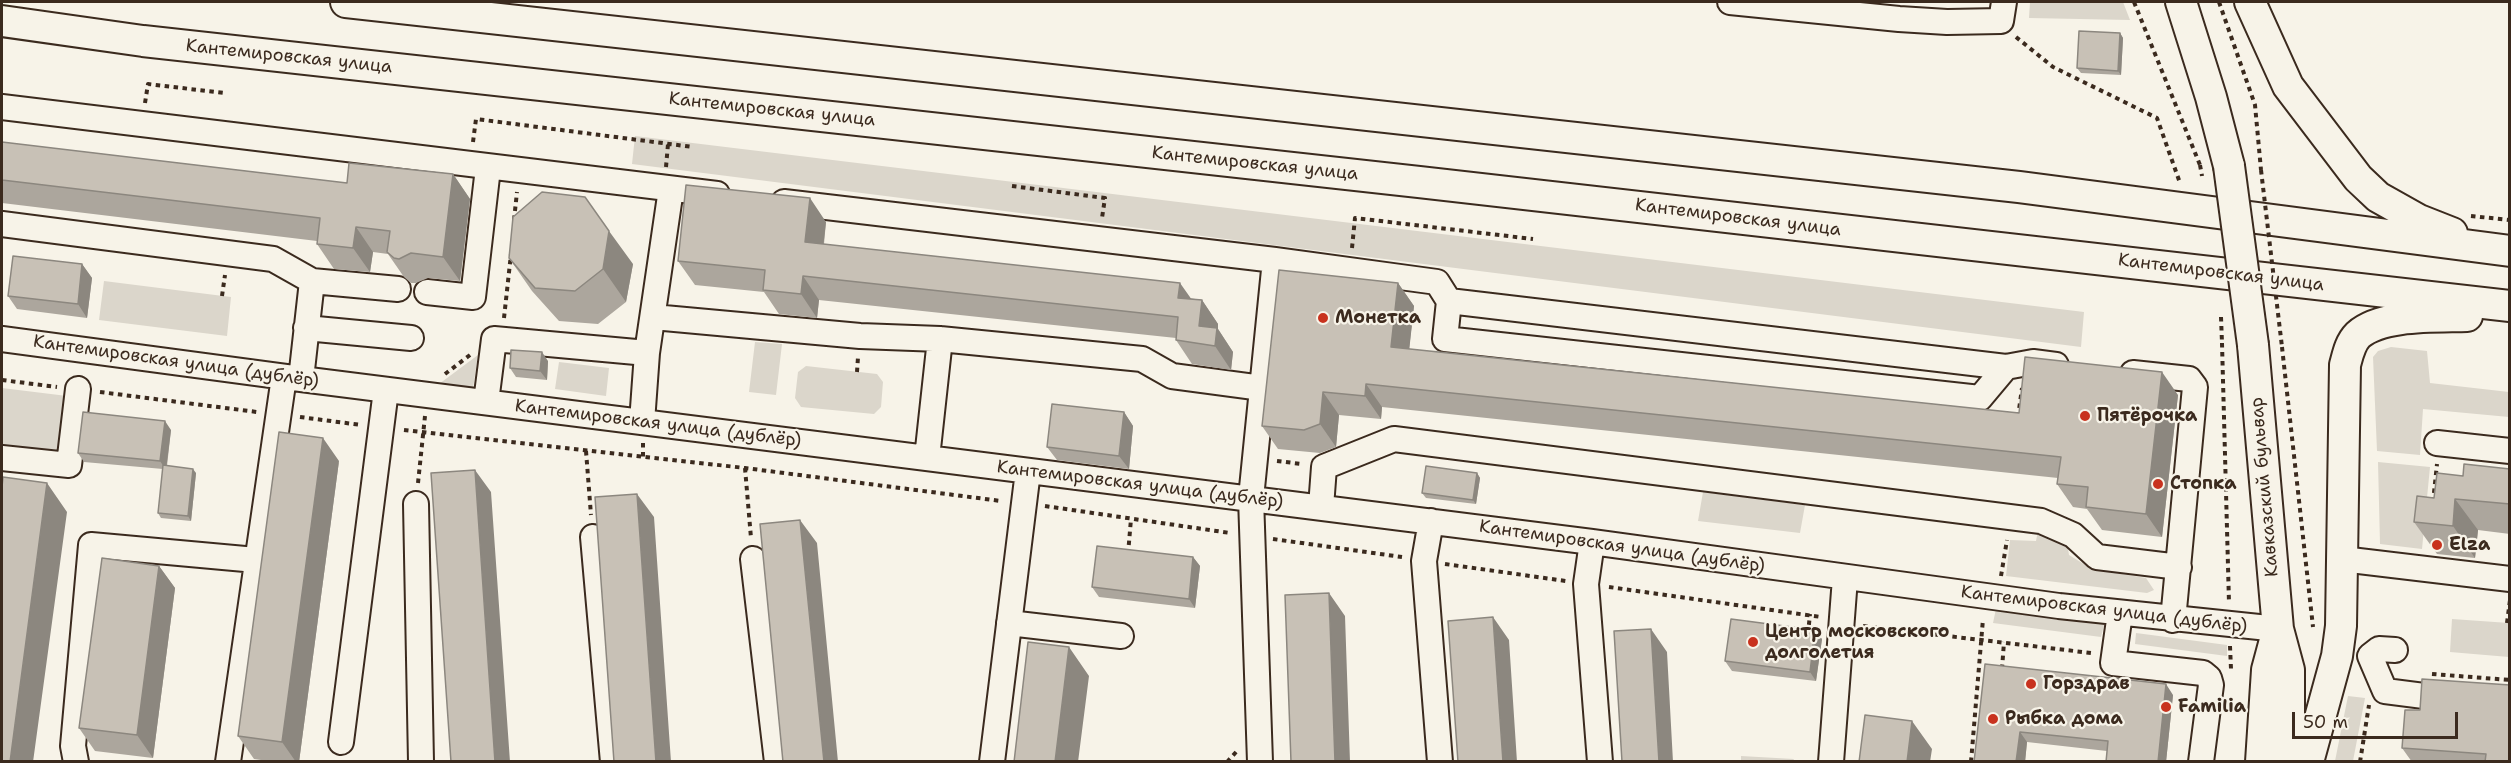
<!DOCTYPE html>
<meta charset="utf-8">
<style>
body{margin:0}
#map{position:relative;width:2511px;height:763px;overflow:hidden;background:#f7f3e8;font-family:"Shantell Sans",sans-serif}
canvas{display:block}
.frame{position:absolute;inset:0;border:3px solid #3b2a1e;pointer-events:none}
.scale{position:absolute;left:2292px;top:712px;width:166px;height:27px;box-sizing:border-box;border:3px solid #3b2a1e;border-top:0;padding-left:8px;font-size:18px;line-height:21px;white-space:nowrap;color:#3b2a1e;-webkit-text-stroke:4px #f7f3e8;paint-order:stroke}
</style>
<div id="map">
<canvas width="2511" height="763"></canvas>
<div class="frame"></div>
<div class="scale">50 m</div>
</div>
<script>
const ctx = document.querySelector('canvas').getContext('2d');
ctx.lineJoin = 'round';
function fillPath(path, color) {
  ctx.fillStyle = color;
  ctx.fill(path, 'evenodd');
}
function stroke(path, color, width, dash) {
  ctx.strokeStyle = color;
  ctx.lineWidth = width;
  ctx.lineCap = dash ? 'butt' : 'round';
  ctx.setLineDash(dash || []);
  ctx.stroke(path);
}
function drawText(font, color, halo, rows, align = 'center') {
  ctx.font = font + ' "Shantell Sans",sans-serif';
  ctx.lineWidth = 4.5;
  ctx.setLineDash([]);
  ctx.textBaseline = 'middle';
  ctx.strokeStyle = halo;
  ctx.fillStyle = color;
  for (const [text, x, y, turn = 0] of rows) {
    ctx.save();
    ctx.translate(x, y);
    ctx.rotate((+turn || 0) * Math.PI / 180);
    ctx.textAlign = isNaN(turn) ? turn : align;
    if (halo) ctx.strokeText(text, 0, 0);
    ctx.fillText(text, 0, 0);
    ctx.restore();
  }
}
const green = new Path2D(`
 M 2030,2 L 2123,2 L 2130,20 L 2029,18 Z
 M 635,136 L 2084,312 L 2081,347 L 632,164 Z
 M 104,281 L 231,297 L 227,336 L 99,320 Z
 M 755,342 L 782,344 L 776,395 L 749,392 Z
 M 2391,347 L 2427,351 L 2430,383 L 2509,392 L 2509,417 L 2423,409 L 2420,455 L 2377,451 L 2373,357 L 2378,351 Z
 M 478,355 L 473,388 L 439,384 Z
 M 559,362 L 609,368 L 606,396 L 555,389 Z
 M 806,366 L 877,374 L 883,382 L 881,407 L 874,414 L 801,407 L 795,398 L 798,372 Z
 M 2,388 L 67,396 L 60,457 L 2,450 Z
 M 2378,462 L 2430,467 L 2422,549 L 2380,544 Z
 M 1703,492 L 1805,505 L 1800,533 L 1698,521 Z
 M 2039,525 L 2066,537 L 2069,555 L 2092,569 L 2146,578 L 2154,590 L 2147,593 L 2006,576 L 2010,540 L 2036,541 Z
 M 1997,604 L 2105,621 L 2101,637 L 1993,623 Z
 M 2452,619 L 2509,623 L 2509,657 L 2450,652 Z
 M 2136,633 L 2227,645 L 2227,656 L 2135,644 Z
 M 2348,696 L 2365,698 L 2353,761 L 2335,761 Z
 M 1741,756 L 1794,759 L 1793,761 L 1741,761 Z`);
const path = new Path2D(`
 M 2134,2 L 2200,165
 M 2219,2 L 2255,105 L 2261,170
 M 2016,37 L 2053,67 L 2157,118 L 2180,183
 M 145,103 L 148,84 L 224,93
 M 473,142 L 476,119 L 693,147
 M 666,167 L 668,144
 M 1012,186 L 1105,198 L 1102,218
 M 2471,216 L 2510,220
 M 514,220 L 517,192
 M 1352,248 L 1355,218 L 1533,239
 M 222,296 L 225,275
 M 504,318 L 511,254
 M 2222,343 L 2229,603
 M 2282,347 L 2313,627
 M 857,372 L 858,357
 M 445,374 L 470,355
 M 2,380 L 57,387
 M 100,392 L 257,412
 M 300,417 L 361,425
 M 2018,417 L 2022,388
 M 404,430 L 745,468 L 1001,501
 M 643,443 L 643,457
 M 586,451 L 591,515
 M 1277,461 L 1302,464
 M 745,468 L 751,538
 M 418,483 L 425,416
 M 2433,502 L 2437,464
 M 1045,506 L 1230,533
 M 1273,539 L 1402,557
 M 1128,554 L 1131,519
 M 1445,564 L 1566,581
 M 2001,576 L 2007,540
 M 1609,587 L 1821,617
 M 2507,623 L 2510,600
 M 1863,626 L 2091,653
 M 1808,634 L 1810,614
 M 2230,646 L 2231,669
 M 2002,669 L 2004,642
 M 2432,674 L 2510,680
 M 1227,762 L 1237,751
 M 1971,762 L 1983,619
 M 2360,762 L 2369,705`);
const minor = new Path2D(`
 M 1730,2 L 1899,19 L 1947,22 L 2001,21 L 2004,2
 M 2,107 L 717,194
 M 784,202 L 1275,260 L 1437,282 L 1449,301 L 1445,339 L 1980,398 L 2006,367 L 2033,362 L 2056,365
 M 2,224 L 273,259 L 312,281 L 301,379
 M 312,281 L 398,289
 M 427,292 L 473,297 L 488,168
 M 1449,301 L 2006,367
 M 653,317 L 860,336 L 940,339 L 1142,359 L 1172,376 L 1262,388
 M 306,328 L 411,338
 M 2,339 L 301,379 L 1592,542 L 2059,606 L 2278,629
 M 2133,373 L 2189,379 L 2195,387 L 2173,620
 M 486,402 L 494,339 L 647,353
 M 642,422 L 647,353 L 671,189
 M 2437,443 L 2510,451
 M 2,458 L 69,465 L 78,389
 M 927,458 L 940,339
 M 416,504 L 421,762
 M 1321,507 L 1324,467 L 1394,439 L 2041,521 L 2073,535 L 2097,557 L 2179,567
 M 1431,521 L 1424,561 L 1440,762
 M 593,537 L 613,762
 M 1592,542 L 1586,584 L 1600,762
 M 753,559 L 777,762
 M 2342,559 L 2510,579
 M 2120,613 L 2113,663 L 2203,673 L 2209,678 L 2211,685 L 2201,762
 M 1009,623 L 1121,636
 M 2395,650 L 2379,649 L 2370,656 L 2385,691 L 2424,696
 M 341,742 L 386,390
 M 76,762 L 73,746 L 91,545 L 256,560
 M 228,762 L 284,377
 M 992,762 L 1028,471
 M 1260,762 L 1251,498 L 1275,260
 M 1831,762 L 1845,578`);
const major = new Path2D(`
 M 346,2 L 2019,187 L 2510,251
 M 2181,2 L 2211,97 L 2229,166
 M 2250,2 L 2288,86 L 2358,178 L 2378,197 L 2419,220 L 2452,233
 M 2,21 L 143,41 L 1419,182 L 2510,306
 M 2253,345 L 2278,629 L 2289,670 L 2289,717 L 2284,762
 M 2261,762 L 2267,670 L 2278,629
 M 2308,762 L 2337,656 L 2341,626 L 2345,365 C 2348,354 2350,343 2358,335 C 2381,314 2437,317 2467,316`);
const pathBridge = new Path2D(`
 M 2200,165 L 2202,176
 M 2261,170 L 2282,347
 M 2221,317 L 2222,343`);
const majorBridge = new Path2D(`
 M 2229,166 L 2253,345`);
const wall = new Path2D(`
 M 2120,33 L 2123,38 L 2121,75 L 2081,73 L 2077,68 Z
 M 2,142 L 347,183 L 453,174 L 470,199 L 460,281 L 428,278 L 416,283 L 411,283 L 404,277 L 388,254 L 373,252 L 370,272 L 334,269 L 317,244 L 317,241 L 2,203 Z
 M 826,222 L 824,244 L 1202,300 L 1218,324 L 1218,329 L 1233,352 L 1231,370 L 1192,364 L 1176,340 L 1176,338 L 819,300 L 817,318 L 779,314 L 764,292 L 695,285 L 678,261 Z
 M 509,258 L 633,264 L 626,302 L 598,324 L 559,321 L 532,291 Z
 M 82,264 L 92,278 L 87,318 L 17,309 L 8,296 Z
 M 1398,283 L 1414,306 L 1409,349 L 2019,413 L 2178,395 L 2162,537 L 2102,530 L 2087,509 L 2073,507 L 2057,484 L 2058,478 L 1382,407 L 1381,419 L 1339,415 L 1336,447 L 1320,453 L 1278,449 L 1262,426 Z
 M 548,361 L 547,380 L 516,377 L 510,368 Z
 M 1124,412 L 1133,426 L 1129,469 L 1057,460 L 1047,447 Z
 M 171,430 L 167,466 L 196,473 L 191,521 L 161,518 L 158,513 L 163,469 L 84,462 L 78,453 Z
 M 339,461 L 299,762 L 275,762 L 254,759 L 238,736 Z
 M 2510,469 L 2510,534 L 2478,530 L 2475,558 L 2437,554 L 2414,522 L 2434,498 L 2463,476 Z
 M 1477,473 L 1480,478 L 1476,504 L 1426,498 L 1422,493 Z
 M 1193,557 L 1200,566 L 1195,608 L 1099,597 L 1092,587 Z
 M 159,566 L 175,588 L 153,758 L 95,751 L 79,728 Z
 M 1822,639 L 1816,681 L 1732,671 L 1725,661 Z
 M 1985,664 L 2173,695 L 2166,762 L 2106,762 L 2107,751 L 2027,742 L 2025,762 L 1974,762 Z
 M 2405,710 L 2510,762 L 2412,762 L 2402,748 Z`);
const shadedWall = new Path2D(`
 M 2120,33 L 2123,38 L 2121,75 L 2118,71 Z
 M 453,174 L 470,199 L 460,281 L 443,257 Z
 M 810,198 L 826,222 L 821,266 L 805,242 Z
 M 356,227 L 373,252 L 370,272 L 353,248 Z
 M 609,231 L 633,264 L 626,302 L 603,269 Z
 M 82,264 L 92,278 L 87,318 L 78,304 Z
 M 803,276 L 819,300 L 817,318 L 801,294 Z
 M 1180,283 L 1197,307 L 1178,298 Z
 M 1398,283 L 1414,306 L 1407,370 L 1391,347 Z
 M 1202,300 L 1218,324 L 1218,329 L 1233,352 L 1231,370 L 1215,346 L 1199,326 Z
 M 542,352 L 548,361 L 547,380 L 540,371 Z
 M 2162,372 L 2178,395 L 2162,537 L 2146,514 Z
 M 1366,384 L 1382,407 L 1381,419 L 1365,396 Z
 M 1323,392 L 1339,415 L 1336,447 L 1320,424 Z
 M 1124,412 L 1133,426 L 1129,469 L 1119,456 Z
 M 165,421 L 171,430 L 166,470 L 160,461 Z
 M 323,438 L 339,461 L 299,762 L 296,762 L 282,742 Z
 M 193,469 L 196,473 L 191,521 L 188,516 Z
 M 475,470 L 491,492 L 510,762 L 495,762 Z
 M 1477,473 L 1480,478 L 1476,504 L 1473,500 Z
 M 47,483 L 67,512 L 33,762 L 10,762 Z
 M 637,494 L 654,517 L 671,762 L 656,762 Z
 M 2455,499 L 2478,530 L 2475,558 L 2453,526 Z
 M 800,520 L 817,543 L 838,762 L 824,762 Z
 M 1193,557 L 1200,566 L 1195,608 L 1189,599 Z
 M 159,566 L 175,588 L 153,758 L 137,735 Z
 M 1329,593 L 1345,616 L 1350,762 L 1335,762 Z
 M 1493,617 L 1509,640 L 1517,762 L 1503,762 Z
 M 1651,629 L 1667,652 L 1673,762 L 1659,762 Z
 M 1815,630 L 1822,639 L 1816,681 L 1810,672 Z
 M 1069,647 L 1089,676 L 1078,762 L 1055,762 Z
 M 2166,684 L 2173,695 L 2166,762 L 2158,762 Z
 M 1912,721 L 1932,749 L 1930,762 L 1907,762 Z
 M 2020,732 L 2027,742 L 2025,762 L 2016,762 Z`);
const building = new Path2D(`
 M 2079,31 L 2120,33 L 2118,71 L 2077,68 Z
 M 2,142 L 347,183 L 349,163 L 453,174 L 443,257 L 411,253 L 399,259 L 394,258 L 387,252 L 390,231 L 356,227 L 353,248 L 317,244 L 320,218 L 2,180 Z
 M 686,185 L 810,198 L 805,242 L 1180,283 L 1178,298 L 1202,300 L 1199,326 L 1217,328 L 1215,346 L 1176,340 L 1178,317 L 803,276 L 801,294 L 763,290 L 765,270 L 678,261 Z
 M 542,192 L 585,197 L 609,231 L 603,269 L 575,291 L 535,288 L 509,258 L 513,217 Z
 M 13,256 L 82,264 L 78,304 L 8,296 Z
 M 1279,270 L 1398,283 L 1391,347 L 2019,413 L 2025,357 L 2162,372 L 2146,514 L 2086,507 L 2088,487 L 2057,484 L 2061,457 L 1366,384 L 1365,396 L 1323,392 L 1320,424 L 1304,430 L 1262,426 Z
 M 511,350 L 542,352 L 540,371 L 510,368 Z
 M 1052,404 L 1124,412 L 1119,456 L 1047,447 Z
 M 83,412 L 165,421 L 160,461 L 78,453 Z
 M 279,432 L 323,438 L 282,742 L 238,736 Z
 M 2464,464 L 2510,469 L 2510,504 L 2455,499 L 2453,526 L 2414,522 L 2417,496 L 2434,498 L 2437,473 L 2463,476 Z
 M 163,465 L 193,469 L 188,516 L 158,513 Z
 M 1426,466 L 1477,473 L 1473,500 L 1422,493 Z
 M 475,470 L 495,762 L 451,762 L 431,473 Z
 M 3,477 L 47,483 L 10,762 L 2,762 L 2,487 Z
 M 637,494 L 656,762 L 614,762 L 595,497 Z
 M 800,520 L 824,762 L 783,762 L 760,524 Z
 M 1097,546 L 1193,557 L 1189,599 L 1092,587 Z
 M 102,558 L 159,566 L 137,735 L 79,728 Z
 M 1329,593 L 1335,762 L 1291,762 L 1285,595 Z
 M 1493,617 L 1503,762 L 1458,762 L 1448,621 Z
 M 1731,619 L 1815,630 L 1810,672 L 1725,661 Z
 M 1651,629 L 1659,762 L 1622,762 L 1614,631 Z
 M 1028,642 L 1069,647 L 1055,762 L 1014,762 Z
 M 1985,664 L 2166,684 L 2158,762 L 2106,762 L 2108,741 L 2020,732 L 2016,762 L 1974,762 Z
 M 2422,679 L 2510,685 L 2510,762 L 2485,762 L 2486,754 L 2402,748 L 2405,710 L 2420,710 Z
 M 1865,715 L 1912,721 L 1907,762 L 1859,762 Z`);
const markers = [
 [1323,318,6,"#c8321e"],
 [2085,416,6,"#c8321e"],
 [2158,484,6,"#c8321e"],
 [2437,545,6,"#c8321e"],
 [1753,642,6,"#c8321e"],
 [2031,684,6,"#c8321e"],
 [2166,707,6,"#c8321e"],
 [1993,719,6,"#c8321e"]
];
const streetNames = [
 ["Кантемировская улица",289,57,6],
 ["Кантемировская улица",772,110,6],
 ["Кантемировская улица",1255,164,6],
 ["Кантемировская улица",1738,218,7],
 ["Кантемировская улица",2221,273,7],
 ["Кантемировская улица (дублёр)",176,362,8],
 ["Кантемировская улица (дублёр)",658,424,7],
 ["Кантемировская улица (дублёр)",1140,485,7],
 ["Кавказский бульвар",2265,487,-95],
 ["Кантемировская улица (дублёр)",1622,547,8],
 ["Кантемировская улица (дублёр)",2104,610,7]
];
const poiNames = [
 ["Монетка",1335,318],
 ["Пятёрочка",2097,416],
 ["Стопка",2170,484],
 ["Elza",2449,545],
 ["Центр московского",1765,632],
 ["долголетия",1765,653],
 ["Горздрав",2043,684],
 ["Familia",2178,707],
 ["Рыбка дома",2005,719]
];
fillPath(green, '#dbd6cb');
stroke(minor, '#3b2a1e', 28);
stroke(major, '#3b2a1e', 34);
stroke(path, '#3b2a1e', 4, [4.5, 4.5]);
stroke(minor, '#f7f3e8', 24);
stroke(major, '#f7f3e8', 30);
stroke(majorBridge, '#3b2a1e', 34, []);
stroke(pathBridge, '#3b2a1e', 4, [4.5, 4.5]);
stroke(majorBridge, '#f7f3e8', 30);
fillPath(wall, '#aca69d');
fillPath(shadedWall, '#8c877f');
fillPath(building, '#c8c1b6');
stroke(building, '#8c877f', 1.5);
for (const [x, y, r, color] of markers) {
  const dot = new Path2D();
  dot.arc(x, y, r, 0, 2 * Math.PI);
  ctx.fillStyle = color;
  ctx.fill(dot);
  stroke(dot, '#f7f3e8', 2);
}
drawText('18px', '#3b2a1e', '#f7f3e8', streetNames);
drawText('bold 18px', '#3b2a1e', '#f7f3e8', poiNames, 'left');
</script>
